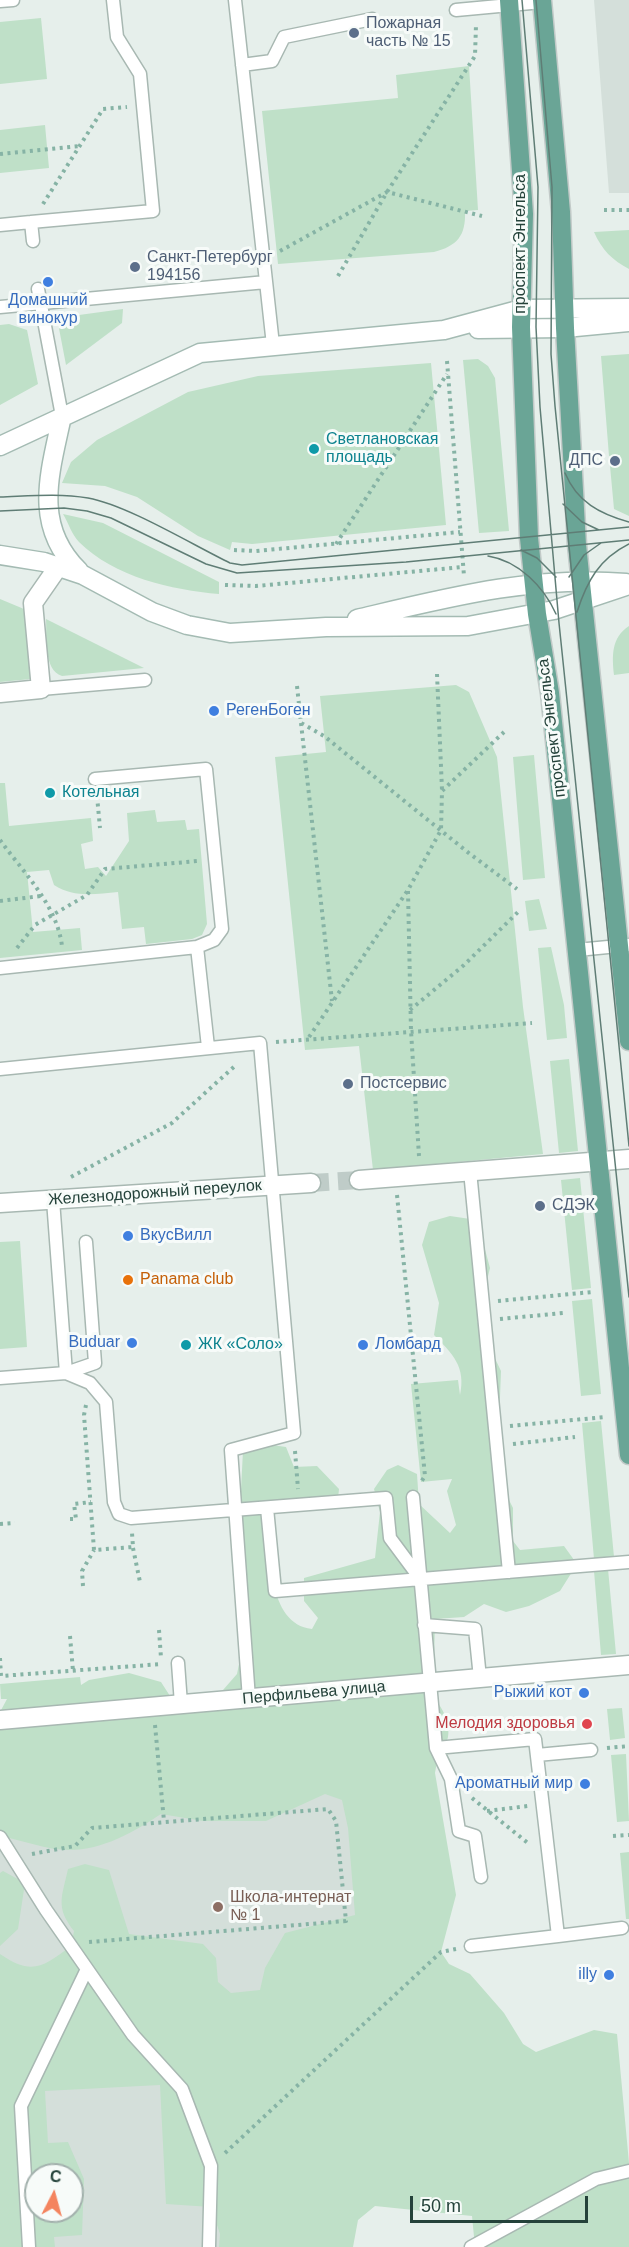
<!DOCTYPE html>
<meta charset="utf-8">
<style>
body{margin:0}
#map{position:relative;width:629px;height:2247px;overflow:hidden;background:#e6efeb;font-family:Arial,sans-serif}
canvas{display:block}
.north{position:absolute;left:24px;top:2163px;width:60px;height:60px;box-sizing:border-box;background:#f7fbf9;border:2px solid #a3b1ad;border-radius:50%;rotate:6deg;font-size:16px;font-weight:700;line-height:24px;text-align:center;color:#24423a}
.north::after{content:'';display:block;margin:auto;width:21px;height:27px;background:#f4845f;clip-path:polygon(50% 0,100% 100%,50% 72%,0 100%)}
.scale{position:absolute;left:410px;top:2196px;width:178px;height:27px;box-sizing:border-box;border:3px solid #24423a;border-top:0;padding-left:8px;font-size:18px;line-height:21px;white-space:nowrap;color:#24423a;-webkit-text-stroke:4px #f7fbf9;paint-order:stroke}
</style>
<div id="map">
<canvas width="629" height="2247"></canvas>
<div class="north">С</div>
<div class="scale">50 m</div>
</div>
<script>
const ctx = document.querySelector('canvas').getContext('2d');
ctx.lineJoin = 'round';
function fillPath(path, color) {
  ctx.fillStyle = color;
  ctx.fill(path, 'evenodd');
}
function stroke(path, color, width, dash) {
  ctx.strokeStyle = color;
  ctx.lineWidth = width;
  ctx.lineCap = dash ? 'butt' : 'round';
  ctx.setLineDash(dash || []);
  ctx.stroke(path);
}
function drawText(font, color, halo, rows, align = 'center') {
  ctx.font = font + ' Arial,sans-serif';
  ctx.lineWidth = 6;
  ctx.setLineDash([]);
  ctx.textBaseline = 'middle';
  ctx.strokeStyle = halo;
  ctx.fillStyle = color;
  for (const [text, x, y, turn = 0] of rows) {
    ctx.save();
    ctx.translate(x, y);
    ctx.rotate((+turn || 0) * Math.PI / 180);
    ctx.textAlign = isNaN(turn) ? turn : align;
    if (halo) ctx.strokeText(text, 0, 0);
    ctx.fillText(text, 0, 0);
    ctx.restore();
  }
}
const built = new Path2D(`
 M 594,0 L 629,0 L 629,193 L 609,193 Z
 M 418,1707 L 448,2051 L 228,2247 L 0,2247 L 0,1742 ZM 36,2175 L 72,2175 L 72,2211 L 36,2211 Z`);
const green = new Path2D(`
 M 41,18 L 47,79 L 0,84 L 0,22 Z
 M 469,66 L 478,210 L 465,211 C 466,236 457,246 434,252 L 278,264 L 262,111 L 398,98 L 396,75 Z
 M 45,125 L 49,168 L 0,173 L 0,130 Z
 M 629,230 L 629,269 C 612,260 602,250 594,232 Z
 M 123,309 L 122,323 L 66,365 L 57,318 Z
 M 9,324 L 27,330 L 38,384 L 0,405 L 0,325 Z
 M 629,354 L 629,516 L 614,509 L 610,466 L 621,465 L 620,455 L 609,456 L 601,356 Z
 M 478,359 L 488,366 L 495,378 L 509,531 L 479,533 L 463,360 Z
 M 431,363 L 446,525 L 252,544 L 232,542 L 230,550 L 198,536 L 137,497 L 105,486 L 62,483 L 71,462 L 97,440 L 188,392 L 258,376 Z
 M 63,514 L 103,523 L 219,582 L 219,594 C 172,590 114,577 79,542 C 72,535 68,522 63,514 Z
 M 0,599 L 24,609 L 31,679 L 0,682 Z
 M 46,619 L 144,668 L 62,676 C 43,670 47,636 46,619 Z
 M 629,626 L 629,673 L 614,675 C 612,656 611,638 629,626 Z
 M 456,685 L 469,692 L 497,757 L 523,1007 L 543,1154 L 373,1170 L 359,1046 L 305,1050 L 275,757 L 326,752 L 320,696 Z
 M 534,755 L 545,878 L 523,880 L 513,757 Z
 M 0,783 L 5,783 L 9,826 L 91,818 L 93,841 L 81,844 L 85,869 L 98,867 L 106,876 L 129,841 L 127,813 L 155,810 L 157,822 L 185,820 L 187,830 L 199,829 L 207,924 L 202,935 L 192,939 L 146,944 L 144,927 L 122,929 L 118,892 C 95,894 74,898 54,885 L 49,870 L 27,872 L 33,932 L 80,928 L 82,950 L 0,958 Z
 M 539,899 L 547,929 L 529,931 L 525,901 Z
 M 551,947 L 564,1005 L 567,1038 L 547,1040 L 538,948 Z
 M 569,1059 L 578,1151 L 559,1153 L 550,1061 Z
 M 580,1178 L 591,1288 L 572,1290 L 561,1180 Z
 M 450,1216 L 477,1220 L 490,1268 L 477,1321 L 501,1371 L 497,1476 L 513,1508 L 513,1541 L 520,1550 L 564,1546 L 577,1564 L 560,1591 L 529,1606 L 506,1612 L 484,1604 L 464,1617 L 435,1619 L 434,1664 L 421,1681 C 433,1697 452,1715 448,1737 C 446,1747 437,1757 435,1773 L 456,1895 L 441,1952 L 449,1964 L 470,1974 L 504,2013 L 523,2044 L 536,2052 L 594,2030 L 617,2034 L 629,2163 L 629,2247 L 475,2247 L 472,2216 L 375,2206 L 358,2220 L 353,2247 L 219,2247 L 220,2234 L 211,2207 L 166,2204 L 160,2085 L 45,2091 L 48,2143 L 68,2142 L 84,2179 L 82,2235 L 54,2237 L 55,2247 L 0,2247 L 0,1954 C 32,1976 43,1967 71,1946 L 74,1931 C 55,1907 62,1897 68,1869 L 85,1864 L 109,1870 L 129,1934 L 203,1944 L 216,1958 L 218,1982 L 231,1993 L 260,1990 L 265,1968 L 285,1933 L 355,1915 L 348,1828 L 342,1800 L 325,1794 L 266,1821 L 203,1821 L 161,1814 C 134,1832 103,1850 69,1850 C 47,1850 22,1840 0,1836 L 0,1712 L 7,1699 L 1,1699 L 0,1684 L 80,1677 L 81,1685 L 89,1680 L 129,1673 L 161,1682 L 179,1710 L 209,1706 L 237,1674 L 247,1624 L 240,1508 L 243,1451 L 265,1444 L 286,1447 L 294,1467 L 317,1466 L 339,1489 L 338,1499 L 291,1506 L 270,1517 C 269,1551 267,1624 312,1629 L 318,1618 L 304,1601 L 304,1578 L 375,1558 L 380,1512 L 374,1489 L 387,1470 L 398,1465 L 417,1474 L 419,1504 L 450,1533 L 456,1525 L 447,1491 L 452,1479 L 421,1482 L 411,1384 L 458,1380 L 460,1395 C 466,1367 453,1354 434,1335 L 439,1303 L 422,1245 L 429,1222 ZM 36,2175 L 72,2175 L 72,2211 L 36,2211 Z
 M 20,1241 L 27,1347 L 0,1349 L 0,1242 Z
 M 592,1299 L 601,1394 L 581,1396 L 572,1301 Z
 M 601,1421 L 614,1557 L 594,1559 L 582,1423 Z
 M 608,1569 L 616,1654 L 601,1655 L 594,1571 Z
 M 622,1708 L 625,1738 L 610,1740 L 607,1709 Z
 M 626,1754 L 629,1821 L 617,1822 L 611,1755 Z
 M 629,1852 L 629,1919 L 626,1919 L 620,1853 Z
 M 3,1871 L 25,1883 L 18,1929 L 0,1946 L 0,1873 Z`);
const streetTunnel = new Path2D(`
 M 311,1183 L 359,1180`);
const path = new Path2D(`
 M 0,154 L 80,146
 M 43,204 L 103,109 L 127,107
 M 604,210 L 629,210
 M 280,251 L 387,192 L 482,216
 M 338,276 L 387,192 L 475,56 L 476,25
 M 447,361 L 464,576
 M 336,544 L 447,374
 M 234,550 L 256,551 L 460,532
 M 225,585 L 256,586 L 463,567
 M 437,674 L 442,790
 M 297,686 L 301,723 L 324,736 L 470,854 L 517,889
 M 301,723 L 332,1001
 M 97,796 L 100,828
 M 0,840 C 23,872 57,905 62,946
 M 408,891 L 411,1031 L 419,1156
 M 0,901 L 41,896
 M 17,948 L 35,925 L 87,895 L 105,869 L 198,861
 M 410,1010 L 464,965 L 519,911
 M 309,1037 L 408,890 L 441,830 L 442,791 L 504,732
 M 276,1042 L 532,1023
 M 71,1177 L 172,1123 L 237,1064
 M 397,1195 L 425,1476 L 421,1482
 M 498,1301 L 592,1292
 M 500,1319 L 563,1313
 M 86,1405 L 84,1415 L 94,1550 L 133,1547 L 132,1533
 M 510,1426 L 605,1417
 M 513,1444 L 575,1437
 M 295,1451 L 298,1489
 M 70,1519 L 76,1519 L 74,1504 L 91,1502
 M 0,1524 L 15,1523
 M 133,1548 L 140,1582
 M 83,1586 L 82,1571 L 94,1550
 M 159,1630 L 161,1658
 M 70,1636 L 73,1671
 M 0,1658 L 1,1676 L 162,1664
 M 155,1725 L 164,1821
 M 607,1748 L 629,1746
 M 472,1798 L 529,1844
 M 487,1811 L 528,1806
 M 613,1836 L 629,1835
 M 32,1854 L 75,1846 L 92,1828 L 328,1809 L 336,1821 L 346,1921 L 89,1942
 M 225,2153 L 441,1952 L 456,1949`);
const lane = new Path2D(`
 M 235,0 L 273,345
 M 0,1 L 13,0
 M 456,10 L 542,2
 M 242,65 L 272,61 L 284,37 L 372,19
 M 0,225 L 31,222
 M 33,241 L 31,222 L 153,211 L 140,74 L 117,37 L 113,0
 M 38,289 L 62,416
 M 0,307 L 266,282
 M 41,689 L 145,680
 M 95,779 L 206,769 L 222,929 L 214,940 L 197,947
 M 577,950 L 629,945
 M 0,968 L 197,947 L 208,1047
 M 0,1069 L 260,1043 L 294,1433 L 231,1450 L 249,1699
 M 470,1171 L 509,1572
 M 66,1373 L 90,1383 L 106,1402 L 114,1502 L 119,1514 L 131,1518 L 386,1498 L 390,1538 L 419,1577
 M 66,1373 L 95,1363 L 86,1242
 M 0,1378 L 66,1373 L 53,1200
 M 413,1497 L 436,1748 L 535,1739 L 558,1936 L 471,1946
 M 267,1508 L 275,1591 L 629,1562
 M 424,1625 L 475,1629 L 480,1678
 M 178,1663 L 181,1704
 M 436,1748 L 451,1779 L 459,1831 L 475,1836 L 481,1877
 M 537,1755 L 591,1750
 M 0,1837 L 46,1910 L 133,2035 L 182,2089 L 211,2166 L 209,2247
 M 558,1936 L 622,1928
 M 29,2247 L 21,2106 L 87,1969
 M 471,2247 L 596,2179 L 629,2171`);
const street = new Path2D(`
 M 0,693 L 41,689 L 33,603 L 58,567
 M 359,1180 L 629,1159
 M 0,1203 L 311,1183
 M 0,1720 L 629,1665`);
const secondary = new Path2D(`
 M 478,329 L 565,328 L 629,322
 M 62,416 C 50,473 32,525 79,571
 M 0,446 L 200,353 L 444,330 L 522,309 L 629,308
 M 0,555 L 44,562 L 83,575 L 152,612 L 187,625 L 230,633 L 326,627 L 468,626 L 554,610 L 629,585
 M 357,619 C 446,598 534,575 626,583`);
const primary = new Path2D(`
 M 509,0 L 524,214 L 521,327 L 529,538 L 537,614 L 550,693 L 629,1455
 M 542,0 L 561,212 L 565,328 L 577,545 L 629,1041`);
const tram = new Path2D(`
 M 522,0 L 538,187 L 536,327 L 540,407 L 559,623 L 629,1297
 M 536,0 L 552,187 L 551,354 L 555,406 L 629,1146
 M 565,473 C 577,502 600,514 629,522
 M 0,497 C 29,496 59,493 88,498 C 127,505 191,544 230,563 L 242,565 L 629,527
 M 563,504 L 582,522 L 599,530
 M 0,511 L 64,508 L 87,511 L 111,518 L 206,564 L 237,573 L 406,562 L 629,540
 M 521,550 L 537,558 L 556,577
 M 488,556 C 519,561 544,587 556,614
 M 569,577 L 584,555 L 601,543
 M 577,612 C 587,581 599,559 629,544`);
const markers = [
 [354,33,6,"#5c6f8a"],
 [135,267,6,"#5c6f8a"],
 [48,282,6,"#3f7fe0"],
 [314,449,6,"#0f9aa8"],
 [615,461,6,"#5c6f8a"],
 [214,711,6,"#3f7fe0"],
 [50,793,6,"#0f9aa8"],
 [348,1084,6,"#5c6f8a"],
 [540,1206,6,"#5c6f8a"],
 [128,1236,6,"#3f7fe0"],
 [128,1280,6,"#e8710a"],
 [132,1343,6,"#3f7fe0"],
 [186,1345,6,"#0f9aa8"],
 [363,1345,6,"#3f7fe0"],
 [584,1693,6,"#3f7fe0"],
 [587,1724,6,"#e0444e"],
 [585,1784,6,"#3f7fe0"],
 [218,1907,6,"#8d6e63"],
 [609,1975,6,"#3f7fe0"]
];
const serviceNames = [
 ["Пожарная",366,24],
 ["часть № 15",366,42],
 ["Санкт-Петербург",147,258],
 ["194156",147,276],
 ["ДПС",603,461,"right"],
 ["Постсервис",360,1084],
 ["СДЭК",552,1206]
];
const streetNames = [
 ["проспект Энгельса",521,244,-90],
 ["проспект Энгельса",552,728,-97],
 ["Железнодорожный переулок",155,1193,-4],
 ["Перфильева улица",314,1693,-5]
];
const shopNames = [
 ["Домашний",48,301,"center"],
 ["винокур",48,319,"center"],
 ["РегенБоген",226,711,"left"],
 ["ВкусВилл",140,1236,"left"],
 ["Buduar",120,1343],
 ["Ломбард",375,1345,"left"],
 ["Рыжий кот",572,1693],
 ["Ароматный мир",573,1784],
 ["illy",597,1975]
];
const cultureNames = [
 ["Светлановская",326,440],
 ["площадь",326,458],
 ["Котельная",62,793],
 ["ЖК «Соло»",198,1345]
];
const foodNames = [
 ["Panama club",140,1280]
];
const healthNames = [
 ["Мелодия здоровья",575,1724]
];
const educationNames = [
 ["Школа-интернат",230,1898],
 ["№ 1",230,1916]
];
fillPath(built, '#d4dfda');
fillPath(green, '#bfe0c8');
stroke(streetTunnel, '#bfccc8', 18, [18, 9]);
stroke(lane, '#a8b8b2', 15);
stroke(street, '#a8b8b2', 21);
stroke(secondary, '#a4bbb3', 21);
stroke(primary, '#c2cac8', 21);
stroke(path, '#86b3a5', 4, [3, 4.5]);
stroke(lane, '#fff', 12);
stroke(street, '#fff', 18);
stroke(secondary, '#fff', 18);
stroke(primary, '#6aa596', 18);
stroke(tram, '#5f7d75', 1.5);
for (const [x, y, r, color] of markers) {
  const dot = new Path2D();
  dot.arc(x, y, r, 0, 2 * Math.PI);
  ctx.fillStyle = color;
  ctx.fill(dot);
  stroke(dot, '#f7fbf9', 2);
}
drawText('16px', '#4e5e75', '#f7fbf9', serviceNames, 'left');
drawText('16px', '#24423a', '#f7fbf9', streetNames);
drawText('16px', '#366cbe', '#f7fbf9', shopNames, 'right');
drawText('16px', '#0d838f', '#f7fbf9', cultureNames, 'left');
drawText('16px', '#c56008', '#f7fbf9', foodNames, 'left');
drawText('16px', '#be3a42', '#f7fbf9', healthNames, 'right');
drawText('16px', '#785e54', '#f7fbf9', educationNames, 'left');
</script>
